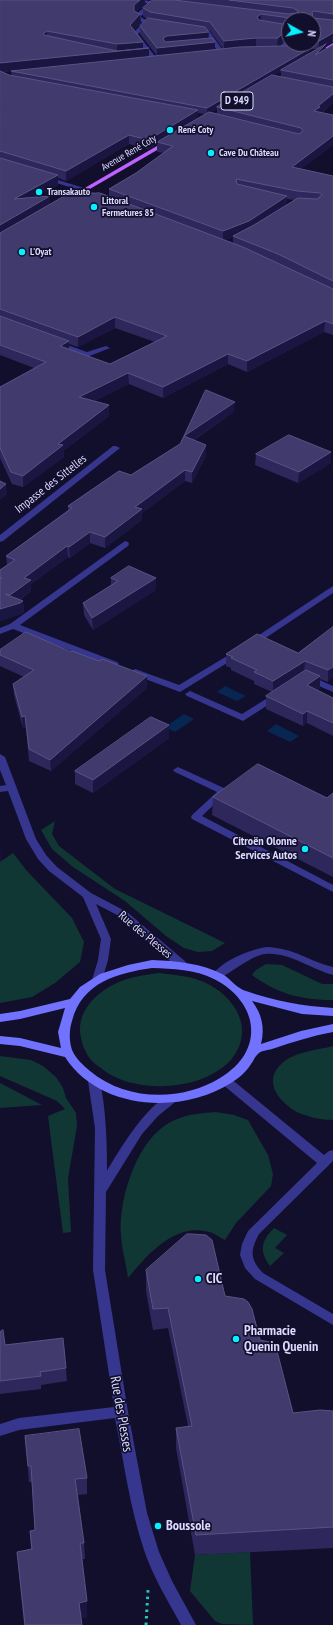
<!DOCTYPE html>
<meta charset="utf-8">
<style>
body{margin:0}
#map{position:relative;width:333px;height:1625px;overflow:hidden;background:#120f2c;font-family:"PT Sans Narrow",sans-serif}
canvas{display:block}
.north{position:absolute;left:281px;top:12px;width:40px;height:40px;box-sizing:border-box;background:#120f2c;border:1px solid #636080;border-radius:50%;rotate:98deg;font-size:11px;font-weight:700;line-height:16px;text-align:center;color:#dcdaff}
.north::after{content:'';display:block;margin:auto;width:14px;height:18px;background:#06f1ff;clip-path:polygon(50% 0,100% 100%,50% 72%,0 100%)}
</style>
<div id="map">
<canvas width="333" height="1625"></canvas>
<div class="north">N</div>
</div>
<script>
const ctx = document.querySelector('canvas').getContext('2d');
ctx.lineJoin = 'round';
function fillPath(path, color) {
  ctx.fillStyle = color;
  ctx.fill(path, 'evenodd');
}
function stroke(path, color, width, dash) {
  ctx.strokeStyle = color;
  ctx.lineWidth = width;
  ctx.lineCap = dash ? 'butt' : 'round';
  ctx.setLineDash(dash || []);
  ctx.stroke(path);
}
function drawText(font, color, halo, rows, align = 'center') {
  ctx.font = font + ' "PT Sans Narrow",sans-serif';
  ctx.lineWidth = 3.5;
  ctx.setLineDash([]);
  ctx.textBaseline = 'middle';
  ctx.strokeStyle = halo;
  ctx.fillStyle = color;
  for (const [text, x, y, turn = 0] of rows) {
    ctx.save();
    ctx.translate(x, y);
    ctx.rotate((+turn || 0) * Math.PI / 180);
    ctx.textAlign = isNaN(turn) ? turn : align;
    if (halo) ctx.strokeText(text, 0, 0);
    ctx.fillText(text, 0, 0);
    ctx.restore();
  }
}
const green = new Path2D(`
 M 55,821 L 52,834 L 59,846 L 115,889 L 225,943 L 212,951 L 198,952 L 184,948 L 166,936 L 125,901 L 73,867 L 52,849 L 41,830 Z
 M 13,853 L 27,871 L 72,918 L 84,942 L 80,962 L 55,983 L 32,997 L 0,1003 L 0,862 Z
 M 266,964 L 282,965 L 322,984 L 333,984 L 333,1000 C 301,1000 278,994 252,975 L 256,970 Z
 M 159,973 C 175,975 192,976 206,983 C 237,998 256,1032 230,1061 C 203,1089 146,1093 113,1076 C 108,1074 103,1069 98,1066 C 89,1060 83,1049 81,1038 C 74,1006 107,983 135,977 C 143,975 151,974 159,973 Z
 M 333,1046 L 333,1120 C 322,1120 307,1117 297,1112 C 276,1100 261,1078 286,1060 C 300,1051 318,1050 333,1046 Z
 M 0,1056 L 31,1060 L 43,1066 L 56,1077 L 63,1088 L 66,1098 L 76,1113 L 77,1126 L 68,1178 L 71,1232 L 63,1233 L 48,1116 L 65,1109 L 57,1101 L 0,1076 Z
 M 0,1083 L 42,1105 L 0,1108 Z
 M 216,1112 L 234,1115 L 248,1120 L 268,1155 L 273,1174 L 271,1186 L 236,1223 L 225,1240 C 220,1238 215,1233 209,1232 C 175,1222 147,1255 128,1278 C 126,1263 121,1247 121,1233 C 119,1197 138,1135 175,1120 C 188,1114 202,1113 216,1112 Z
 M 274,1228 L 287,1235 L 275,1248 L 284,1253 L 270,1266 C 259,1251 261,1241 274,1228 Z
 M 250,1552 L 253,1625 L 222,1624 L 215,1621 L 190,1591 L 195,1555 Z`);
const water = new Path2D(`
 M 225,686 L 246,696 L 237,701 L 217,692 Z
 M 184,714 L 194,719 L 175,732 L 165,727 Z
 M 276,724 L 299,736 L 290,742 L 267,731 Z`);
const path = new Path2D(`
 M 146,1625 L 148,1590`);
const lane = new Path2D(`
 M 151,2 L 156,3 L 141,16 L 141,17 L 150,23 L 138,34 L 157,59 L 154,61 L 152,60 L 132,34 L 143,23 L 136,19 L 135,15 Z
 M 196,28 L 210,32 L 224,52 L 223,53 L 219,53 L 206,34 L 194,31 L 193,30 Z
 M 289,37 L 289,42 L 281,51 L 277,51 L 277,49 Z
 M 125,541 L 128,542 L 129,544 L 128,546 L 20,625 L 117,662 L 119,664 L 117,666 L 111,666 L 13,629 L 0,634 L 0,628 L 10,624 Z
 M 333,586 L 333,593 L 255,645 L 249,645 L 247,643 Z
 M 237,650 L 240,651 L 242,653 L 240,655 L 180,692 L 132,674 L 130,672 L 135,669 L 138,670 L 179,685 Z
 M 190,691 L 242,714 L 274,694 L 277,693 L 282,696 L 243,721 L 187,696 L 185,694 Z
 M 178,767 L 226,789 L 228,791 L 202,816 L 333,885 L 333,892 L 192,819 L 191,817 L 192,815 L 217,792 L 175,772 L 173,770 Z
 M 266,947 C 295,948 308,961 333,967 L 333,975 C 310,969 290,952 265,954 C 248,956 223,981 213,979 L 212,976 C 221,961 249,950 266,947 Z
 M 226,1077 L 230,1078 L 324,1155 L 329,1151 L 333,1150 L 333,1161 L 259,1234 C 250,1251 250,1259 263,1273 L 333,1314 L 333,1325 L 255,1279 L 245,1268 L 240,1255 L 242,1244 L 248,1231 L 317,1163 L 222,1084 L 220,1081 L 222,1078 Z`);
const street = new Path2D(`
 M 128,0 L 144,0 L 166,4 L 163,6 Z
 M 45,176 L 87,189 L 104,199 L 99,200 L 83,191 L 43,179 L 42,178 Z
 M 53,342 L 59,342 L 87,352 L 106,346 L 110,348 L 87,357 L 53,346 Z
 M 113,446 L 116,446 L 120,448 L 3,541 L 0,542 L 0,535 Z
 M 308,675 L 333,686 L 333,692 L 305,680 L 303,678 Z
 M 0,754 L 5,757 L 36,839 L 46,855 L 57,867 L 91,893 L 127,912 L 186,962 L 187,965 L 186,968 L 178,968 L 119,916 L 96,904 L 111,939 L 108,960 L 102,980 L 101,983 L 93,983 L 92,980 L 98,960 L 101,939 L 83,897 L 49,871 L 38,859 L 26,839 L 8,791 L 0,792 L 0,786 L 6,785 L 0,770 Z
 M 94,1077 L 98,1078 L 100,1081 C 106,1111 107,1140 107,1171 C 117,1154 155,1089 177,1096 L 179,1099 L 158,1116 L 142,1134 L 106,1192 L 105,1270 L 128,1412 L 147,1513 L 159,1552 L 172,1581 L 196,1625 L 181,1625 C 168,1601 153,1577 144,1550 C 130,1508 124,1463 115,1418 L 19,1430 L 0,1436 L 0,1424 L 19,1418 L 114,1407 L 93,1270 L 95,1128 L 88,1081 L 90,1078 Z`);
const secondary = new Path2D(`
 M 152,960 C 176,961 202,963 224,975 C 231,980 238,989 246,991 C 274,1001 303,1006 333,1008 L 333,1016 L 302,1014 L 252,1001 C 262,1014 265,1028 261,1044 L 301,1031 L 333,1024 L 333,1032 C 312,1036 292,1042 272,1049 C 268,1050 260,1051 258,1054 C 255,1056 253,1062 251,1064 C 246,1072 239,1078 231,1083 C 181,1115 99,1110 65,1057 L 20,1046 L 0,1044 L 0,1036 L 20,1038 L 61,1048 L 58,1032 L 65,1008 L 20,1019 L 0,1022 L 0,1014 L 20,1011 L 70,999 L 80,987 L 100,974 L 128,965 ZM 152,968 C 173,969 195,969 214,979 C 259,1002 266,1051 220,1078 C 181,1102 126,1101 90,1071 C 83,1065 76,1059 72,1050 C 69,1041 69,1030 72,1021 C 82,982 118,973 152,968 Z`);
const primary = new Path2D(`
 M 333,43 L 333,47 L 318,56 L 313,55 Z
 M 169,139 L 172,141 L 171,142 L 69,201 L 64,200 Z`);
const wall = new Path2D(`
 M 0,0 L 145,5 L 136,12 L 140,14 L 141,23 L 134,30 L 143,42 L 143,49 L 149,48 L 149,57 L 157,56 L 140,34 L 140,26 L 147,19 L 143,16 L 143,8 L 152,0 L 333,0 L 333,42 L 332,42 L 326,45 L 326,49 L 333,45 L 333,103 L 322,113 L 333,115 L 333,145 L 301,169 L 333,176 L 333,335 L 324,332 L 247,372 L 228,364 L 163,398 L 129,384 L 94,401 L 109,405 L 109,416 L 63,451 L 64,457 L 23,487 L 12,484 L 0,458 L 0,387 L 34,368 L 0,355 ZM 289,20 L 313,20 L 313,44 L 289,44 ZM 207,30 L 210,31 L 223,49 L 215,50 L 208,38 L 209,32 ZM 289,36 L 287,38 L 287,46 L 278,46 ZM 308,49 L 317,49 L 309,54 ZM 11,71 L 12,76 L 3,72 ZM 281,72 L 281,77 L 274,75 ZM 217,109 L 217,114 L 211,112 ZM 198,113 L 205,114 L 198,118 ZM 129,144 L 148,149 L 157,144 L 157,152 L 164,153 L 136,173 L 109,189 L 109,196 L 50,204 L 50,196 L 36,197 L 58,185 L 58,178 L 66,181 ZM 287,199 L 294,200 L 286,205 ZM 233,237 L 233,243 L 225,240 ZM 115,328 L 155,342 L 110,364 L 69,350 L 69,344 L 78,347 Z
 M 234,412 L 194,440 L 206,456 L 192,483 L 185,481 L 142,513 L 142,520 L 105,548 L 90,543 L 70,558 L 68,557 L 31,584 L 31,591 L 20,600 L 23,601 L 24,612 L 21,614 L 0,621 L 0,570 L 7,565 L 6,556 L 68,510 L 68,506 L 131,475 Z
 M 331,452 L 331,463 L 298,483 L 255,465 L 256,454 Z
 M 111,578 L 156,578 L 156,590 L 93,630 L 84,615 L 83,603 L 111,586 Z
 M 333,627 L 328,682 L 320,679 L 320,688 L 317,690 L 333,698 L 333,736 L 307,723 L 303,726 L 266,709 L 266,696 L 272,692 L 254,684 L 254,681 L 231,670 L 231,668 L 226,666 L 226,654 L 298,653 Z
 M 0,650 L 147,688 L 51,771 L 29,761 L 26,728 L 23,728 L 14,695 L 13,684 L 24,677 L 0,666 Z
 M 169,738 L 93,793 L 75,784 L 75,771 Z
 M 333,793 L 333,877 L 212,815 L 213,797 L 327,798 Z
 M 146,1270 L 225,1296 L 260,1340 L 293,1413 L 333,1411 L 333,1548 L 195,1555 L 176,1448 L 176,1428 L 188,1426 L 168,1328 L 153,1330 L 146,1291 Z
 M 0,1332 L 5,1345 L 66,1368 L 67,1381 L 41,1385 L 41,1389 L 0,1394 Z
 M 25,1436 L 87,1478 L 87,1494 L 78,1495 L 84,1543 L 85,1559 L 82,1559 L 87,1601 L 87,1617 L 81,1618 L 82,1625 L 24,1625 L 17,1552 L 31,1549 L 30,1531 L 35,1530 L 32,1482 L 29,1482 Z`);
const shadedWall = new Path2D(`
 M 140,0 L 145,0 L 145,5 L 134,14 L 134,5 Z
 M 140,14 L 141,23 L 130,34 L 130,25 Z
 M 261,14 L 261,23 L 257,17 Z
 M 289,27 L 289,36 L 277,46 L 278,38 Z
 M 47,31 L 47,40 L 43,34 Z
 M 209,32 L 208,41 L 164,47 L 163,38 L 167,36 Z
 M 333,33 L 332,42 L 326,45 L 326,53 L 315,55 L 319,50 L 319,41 Z
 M 256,38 L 256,46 L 224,50 L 224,41 Z
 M 143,42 L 143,49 L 149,48 L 149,57 L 0,72 L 0,63 L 117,52 L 117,44 Z
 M 215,42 L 215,51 L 157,57 L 157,48 Z
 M 309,49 L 309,55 L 281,70 L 281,72 L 219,108 L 217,107 L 217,109 L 207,115 L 207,108 Z
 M 333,94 L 333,103 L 320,114 L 314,111 L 318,106 Z
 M 198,110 L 198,120 L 157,142 L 157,144 L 148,149 L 148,140 Z
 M 129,135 L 129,144 L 66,181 L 66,171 Z
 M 333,136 L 333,145 L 291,177 L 292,167 Z
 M 58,175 L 58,185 L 15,209 L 14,199 Z
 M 50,196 L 50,206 L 0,235 L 0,225 Z
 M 287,196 L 286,206 L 248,231 L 233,236 L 233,237 L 223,241 L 223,231 Z
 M 115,317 L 115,328 L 78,347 L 78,337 Z
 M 325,321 L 324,332 L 247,372 L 247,361 Z
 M 69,341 L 69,352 L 60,346 Z
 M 228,354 L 228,364 L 163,398 L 163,387 Z
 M 128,373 L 129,384 L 80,408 L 79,397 Z
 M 235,402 L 234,412 L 184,446 L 184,436 Z
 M 109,405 L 109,416 L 63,451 L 64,457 L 23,487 L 23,476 L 58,444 Z
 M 206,445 L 206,456 L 192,483 L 192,472 Z
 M 331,452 L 331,463 L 298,483 L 299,472 Z
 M 185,470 L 185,481 L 142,513 L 142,520 L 105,548 L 105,537 L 135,507 Z
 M 6,484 L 7,495 L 0,500 L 0,489 Z
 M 90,532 L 90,543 L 70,558 L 69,547 Z
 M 67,546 L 68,557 L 31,584 L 31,591 L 12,605 L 23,601 L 24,612 L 21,614 L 0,621 L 0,609 L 10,595 L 24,578 Z
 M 156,578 L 156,590 L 93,630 L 92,618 Z
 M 305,661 L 304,673 L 273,693 L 273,681 Z
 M 333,667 L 333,678 L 328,682 L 328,670 Z
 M 147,676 L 147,688 L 51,771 L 50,760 Z
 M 320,676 L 320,688 L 306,697 L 307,685 Z
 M 307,711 L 307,723 L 303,726 L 303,714 Z
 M 25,716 L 26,728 L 23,728 L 22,717 Z
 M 169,725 L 169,738 L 93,793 L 93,780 Z
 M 0,848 L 1,861 L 0,862 Z
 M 87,1601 L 87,1617 L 80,1619 L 79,1603 Z`);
const building = new Path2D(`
 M 0,0 L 140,0 L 134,5 L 134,11 L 140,14 L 130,25 L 143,42 L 117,44 L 47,31 L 43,34 L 44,35 L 117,51 L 149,48 L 0,63 Z
 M 152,0 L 174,0 L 289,14 L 297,13 L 298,11 L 293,8 L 229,0 L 333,0 L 333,14 L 314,11 L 312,12 L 313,18 L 333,20 L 333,33 L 319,41 L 313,40 L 313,20 L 290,20 L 290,18 L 261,14 L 257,17 L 259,20 L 289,25 L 289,27 L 278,38 L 256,38 L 224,41 L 210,22 L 150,12 L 143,8 Z
 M 148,18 L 205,27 L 209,32 L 167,36 L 163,38 L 165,42 L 212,38 L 215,42 L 157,48 L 140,26 Z
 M 326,44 L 315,55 L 333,45 L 333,80 L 281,70 Z
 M 287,46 L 309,49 L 207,108 L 11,71 L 240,47 Z
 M 0,71 L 9,75 L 198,110 L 148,140 L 129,135 L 66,171 L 0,151 Z
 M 272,75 L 333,87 L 333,94 L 318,106 L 320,107 L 314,111 L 333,115 L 333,136 L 292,167 L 333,176 L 333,281 L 278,254 L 233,236 L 254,225 L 298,198 L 317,199 L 322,195 L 320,193 L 297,191 L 236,179 L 237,184 L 287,196 L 249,221 L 223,231 L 109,189 L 136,173 L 173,146 L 157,142 L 209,112 L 299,134 L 303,131 L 301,128 L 217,107 Z
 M 0,158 L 58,175 L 14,199 L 50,196 L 0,225 Z
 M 100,193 L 243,247 L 333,289 L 333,324 L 325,321 L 247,361 L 228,354 L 163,387 L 128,373 L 79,397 L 109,405 L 58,444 L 63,445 L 23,476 L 11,472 L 0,448 L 0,387 L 46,362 L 0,345 L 0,316 L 69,341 L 60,346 L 110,364 L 167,336 L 115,317 L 78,337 L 0,309 L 0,233 L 66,195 Z
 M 206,390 L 235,402 L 184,436 L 206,445 L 192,472 L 185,470 L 135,507 L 142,509 L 105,537 L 90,532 L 69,547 L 67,546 L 24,578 L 31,580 L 10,595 L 5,594 L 23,601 L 20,603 L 0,609 L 0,579 L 2,578 L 0,578 L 0,570 L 15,560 L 6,556 L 72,508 L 68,506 L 119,471 L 131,475 L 180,444 Z
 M 289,435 L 331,452 L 299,472 L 256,454 Z
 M 0,481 L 6,484 L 0,489 Z
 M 129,566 L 156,578 L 92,618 L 83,603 L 118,581 L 111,578 Z
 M 333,627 L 333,667 L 328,670 L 305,661 L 273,681 L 254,672 L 257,670 L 231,658 L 233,657 L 226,654 L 257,634 L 298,653 Z
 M 26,632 L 71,652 L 72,651 L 99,661 L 102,659 L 147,676 L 50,760 L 29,749 L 25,716 L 22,717 L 13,684 L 34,670 L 0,655 L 0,650 Z
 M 306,670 L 320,676 L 307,685 L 333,698 L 333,723 L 307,711 L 303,714 L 266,696 Z
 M 151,717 L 169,725 L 93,780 L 75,771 Z
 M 258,764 L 327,798 L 333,793 L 333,858 L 213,797 Z
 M 187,1234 L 192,1234 L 206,1235 L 212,1240 L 225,1296 L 244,1299 L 248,1302 L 252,1309 L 260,1340 L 270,1342 L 276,1347 L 293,1413 L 320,1410 L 333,1411 L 333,1527 L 196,1535 L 176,1428 L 192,1426 L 168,1308 L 153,1309 L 146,1270 Z
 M 3,1330 L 5,1345 L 63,1338 L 66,1368 L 40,1372 L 41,1376 L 0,1381 L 0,1332 Z
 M 79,1429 L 87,1478 L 75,1479 L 84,1543 L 80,1543 L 87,1601 L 79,1603 L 82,1625 L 25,1625 L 17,1552 L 32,1549 L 30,1531 L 35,1530 L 31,1466 L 28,1466 L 25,1436 Z`);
const markers = [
 [170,130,4,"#06f1ff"],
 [211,153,4,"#06f1ff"],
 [39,192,4,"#06f1ff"],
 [94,207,4,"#06f1ff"],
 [22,252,4,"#06f1ff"],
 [305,849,4,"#06f1ff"],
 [198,1279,4,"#06f1ff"],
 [236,1339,4,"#06f1ff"],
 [158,1526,4,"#06f1ff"]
];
const farPoinames = [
 ["René Coty",178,130],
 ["Cave Du Château",219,153],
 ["Transakauto",47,192],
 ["Littoral",102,201],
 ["Fermetures 85",102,213],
 ["L'Oyat",30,252]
];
const farStreetnames = [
 ["Avenue René Coty",129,153,-30]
];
const shields = [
 [237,101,32]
];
const shieldNames = [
 ["D 949",237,101]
];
const streetNames = [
 ["Impasse des Sittelles",51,484,-38],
 ["Rue des Plesses",145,935,40]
];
const poiNames = [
 ["Citroën Olonne",297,842],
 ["Services Autos",297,856]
];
const nearPoinames = [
 ["CIC",206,1279],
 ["Pharmacie",244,1331],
 ["Quenin Quenin",244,1347],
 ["Boussole",166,1526]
];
const nearStreetnames = [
 ["Rue des Plesses",121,1414,80]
];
fillPath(green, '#113734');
fillPath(water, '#082652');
stroke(path, '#25c8b7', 3, [2.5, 4]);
fillPath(lane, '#36368f');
fillPath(street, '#36368f');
fillPath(secondary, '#7173ff');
fillPath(primary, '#bd61ff');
fillPath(wall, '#2e275b');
fillPath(shadedWall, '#1b1541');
fillPath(building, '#413a6d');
stroke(building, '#595384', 1);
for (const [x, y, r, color] of markers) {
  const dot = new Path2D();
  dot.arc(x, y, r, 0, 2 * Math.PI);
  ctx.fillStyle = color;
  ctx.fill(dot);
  stroke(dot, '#120f2c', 1.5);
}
drawText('bold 10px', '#dcdaff', '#120f2c', farPoinames, 'left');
drawText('10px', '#dcdaff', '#120f2c', farStreetnames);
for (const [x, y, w] of shields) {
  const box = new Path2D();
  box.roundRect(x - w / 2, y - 9, w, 18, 3);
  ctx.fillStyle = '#120f2c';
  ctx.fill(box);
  stroke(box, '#dcdaff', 1);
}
drawText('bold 11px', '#dcdaff', null, shieldNames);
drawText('12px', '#dcdaff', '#120f2c', streetNames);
drawText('bold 12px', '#dcdaff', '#120f2c', poiNames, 'right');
drawText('bold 14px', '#dcdaff', '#120f2c', nearPoinames, 'left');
drawText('14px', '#dcdaff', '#120f2c', nearStreetnames);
</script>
